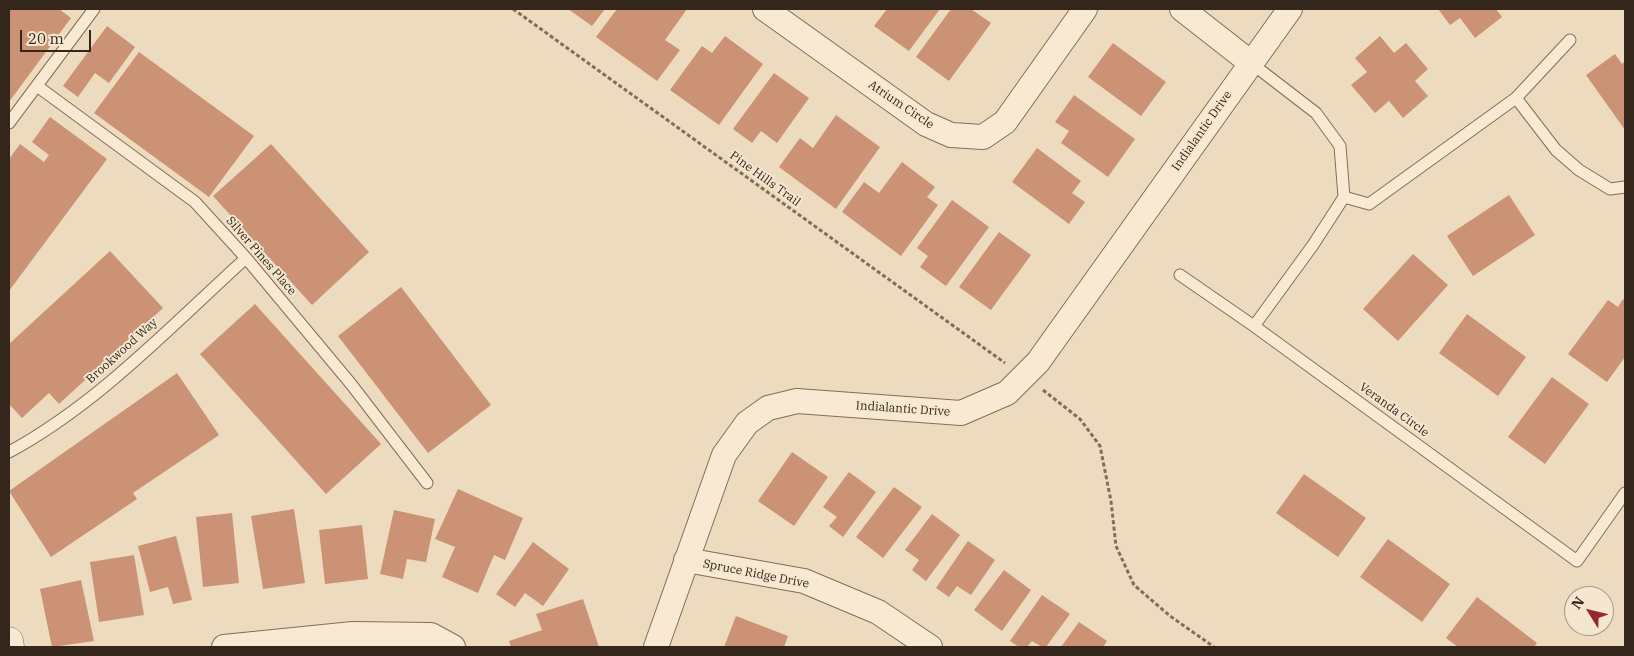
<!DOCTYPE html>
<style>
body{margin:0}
#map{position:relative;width:1634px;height:656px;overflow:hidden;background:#eddbbf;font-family:"IBM Plex Serif",serif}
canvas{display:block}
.frame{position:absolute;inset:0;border:10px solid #35261c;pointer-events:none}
.north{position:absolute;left:1564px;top:586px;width:50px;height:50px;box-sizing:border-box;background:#f5e6cf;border:1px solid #a89987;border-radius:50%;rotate:306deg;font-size:14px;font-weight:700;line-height:20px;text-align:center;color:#35261c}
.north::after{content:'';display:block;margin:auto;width:18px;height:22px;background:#942933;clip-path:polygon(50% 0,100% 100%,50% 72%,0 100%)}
.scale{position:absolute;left:20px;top:30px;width:71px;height:22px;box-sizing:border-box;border:2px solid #35261c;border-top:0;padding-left:6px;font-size:15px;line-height:18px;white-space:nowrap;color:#35261c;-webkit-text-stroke:4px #f5e6cf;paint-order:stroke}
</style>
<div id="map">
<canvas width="1634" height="656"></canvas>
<div class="frame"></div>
<div class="north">N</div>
<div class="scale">20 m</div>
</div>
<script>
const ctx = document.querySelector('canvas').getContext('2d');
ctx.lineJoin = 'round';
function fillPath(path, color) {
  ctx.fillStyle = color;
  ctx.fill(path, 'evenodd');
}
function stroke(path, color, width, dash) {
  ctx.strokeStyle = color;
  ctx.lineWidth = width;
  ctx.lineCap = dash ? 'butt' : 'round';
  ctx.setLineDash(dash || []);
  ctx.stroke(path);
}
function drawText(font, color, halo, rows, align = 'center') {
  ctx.font = font + ' "IBM Plex Serif",serif';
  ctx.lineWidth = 4;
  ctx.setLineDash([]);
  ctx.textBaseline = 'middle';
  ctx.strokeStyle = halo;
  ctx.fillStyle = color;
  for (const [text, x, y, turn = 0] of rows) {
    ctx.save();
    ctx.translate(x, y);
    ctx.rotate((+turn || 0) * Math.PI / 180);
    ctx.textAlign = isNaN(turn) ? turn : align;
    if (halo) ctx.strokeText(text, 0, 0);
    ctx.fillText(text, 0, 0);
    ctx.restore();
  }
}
const building = new Path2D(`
 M 9,9 L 59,9 L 71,18 L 9,102 Z
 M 568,9 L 605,9 L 592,26 Z
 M 617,9 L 687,9 L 665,40 L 680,50 L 657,81 L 596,37 Z
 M 887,9 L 940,9 L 909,51 L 874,26 Z
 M 951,9 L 971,9 L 991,23 L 949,81 L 916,57 Z
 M 1438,9 L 1496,9 L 1502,17 L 1475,38 L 1460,18 L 1450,25 Z
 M 107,26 L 135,47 L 109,83 L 95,73 L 78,97 L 63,86 Z
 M 725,36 L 763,64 L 719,125 L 670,90 L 702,46 L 712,53 Z
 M 1380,36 L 1394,53 L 1406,43 L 1428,69 L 1415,81 L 1428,96 L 1403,118 L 1389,101 L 1375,113 L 1351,85 L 1367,72 L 1355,58 Z
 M 1113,43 L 1166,82 L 1141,116 L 1088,77 Z
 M 139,52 L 254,136 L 209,197 L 94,113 Z
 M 1615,54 L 1622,64 L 1625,61 L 1625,130 L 1586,75 Z
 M 774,73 L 809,98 L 777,143 L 761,131 L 752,143 L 733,129 Z
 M 1074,95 L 1135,139 L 1108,177 L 1061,143 L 1069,131 L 1055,122 Z
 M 836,115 L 880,147 L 836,209 L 779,167 L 800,138 L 813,148 Z
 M 50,117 L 107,159 L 9,291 L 9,159 L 20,144 L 44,162 L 49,155 L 32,142 Z
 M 271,144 L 369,252 L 312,305 L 213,196 Z
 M 1037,148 L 1081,181 L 1072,193 L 1085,202 L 1069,224 L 1012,182 Z
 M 902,162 L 935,187 L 927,197 L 938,205 L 901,256 L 842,212 L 864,182 L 879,193 Z
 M 1509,195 L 1535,235 L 1473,276 L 1447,236 Z
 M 952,200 L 989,227 L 946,286 L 920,267 L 928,256 L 917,248 Z
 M 999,232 L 1031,255 L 991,310 L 959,287 Z
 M 110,251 L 163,308 L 59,404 L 49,393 L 22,418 L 9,404 L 9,344 Z
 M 1413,254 L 1448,285 L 1398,341 L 1363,309 Z
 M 401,287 L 491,405 L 428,453 L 338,336 Z
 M 1623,299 L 1625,301 L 1625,357 L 1607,382 L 1568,354 L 1608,300 L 1618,307 Z
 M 255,304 L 381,444 L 326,494 L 200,354 Z
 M 1467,314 L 1526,357 L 1498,396 L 1439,353 Z
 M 177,373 L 219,435 L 133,493 L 137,499 L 51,557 L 9,491 Z
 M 1552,377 L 1589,404 L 1545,464 L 1508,437 Z
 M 792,452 L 828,477 L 794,526 L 758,501 Z
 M 849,472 L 876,492 L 843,537 L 829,526 L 837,517 L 823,507 Z
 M 1304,474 L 1366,518 L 1338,557 L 1276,513 Z
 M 894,487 L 922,507 L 883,558 L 856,537 Z
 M 458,489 L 523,518 L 505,560 L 494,555 L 478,593 L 442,577 L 455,547 L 435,539 Z
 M 294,509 L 305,583 L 263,589 L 251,516 Z
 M 394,510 L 435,519 L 426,562 L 407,559 L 403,579 L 380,574 Z
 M 232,513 L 239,583 L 203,587 L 196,517 Z
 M 932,514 L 960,535 L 926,581 L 912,570 L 919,560 L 905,550 Z
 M 362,525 L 368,579 L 325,584 L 319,530 Z
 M 176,536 L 192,600 L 173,604 L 168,587 L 150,592 L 138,546 Z
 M 1388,539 L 1450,584 L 1422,622 L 1360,577 Z
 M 968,541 L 995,560 L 971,595 L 957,586 L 949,597 L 936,588 Z
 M 533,542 L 569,569 L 543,606 L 525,593 L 515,607 L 496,594 Z
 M 134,555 L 144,615 L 99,622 L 90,562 Z
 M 1004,570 L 1031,590 L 1002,631 L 974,610 Z
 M 81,580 L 94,641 L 52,647 L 40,589 Z
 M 1042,595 L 1070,614 L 1046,647 L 1042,647 L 1032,641 L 1027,647 L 1019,647 L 1010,641 Z
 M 1477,597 L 1537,643 L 1534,647 L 1458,647 L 1446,638 Z
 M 583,599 L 599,647 L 511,647 L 509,641 L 542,630 L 536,614 Z
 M 736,616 L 788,636 L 784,647 L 724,647 Z
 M 1079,622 L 1107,641 L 1103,647 L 1061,647 Z`);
const path = new Path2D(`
 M 513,9 L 1005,363
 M 1043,390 L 1080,419 L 1100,446 L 1111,501 L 1116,546 L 1134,585 L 1170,616 L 1214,647`);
const service = new Path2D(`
 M 1251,63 L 1316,113 L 1340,146 L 1344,197 L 1313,245 L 1254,326 L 1577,561 L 1625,493
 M 37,86 L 195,202 L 246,258 L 351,384 L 427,483
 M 1516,98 L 1570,40
 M 9,123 L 94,9
 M 1344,197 L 1369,204 L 1516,98 L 1556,150 L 1579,170 L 1610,189 L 1625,187
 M 1180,275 L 1254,326
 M 9,452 C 98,404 171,326 246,258`);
const minor = new Path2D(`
 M 765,9 L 926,124 L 951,135 L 983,137 L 1005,122 L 1085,9
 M 1182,9 L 1251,63
 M 686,560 L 804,581 L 878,612 L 930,647
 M 224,647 L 353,634 L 431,635 L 453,647
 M 656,647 L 724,455 L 747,423 L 768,408 L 797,401 L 961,413 L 1007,393 L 1038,362 L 1290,9`);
const tertiary = new Path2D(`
 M 9,641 L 10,647`);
const streetNames = [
 ["Atrium Circle",901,105,34],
 ["Indialantic Drive",1202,131,-55],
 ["Pine Hills Trail",765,179,36],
 ["Silver Pines Place",261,256,49],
 ["Brookwood Way",122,351,-42],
 ["Indialantic Drive",903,409,4],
 ["Veranda Circle",1394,410,36],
 ["Spruce Ridge Drive",756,574,11]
];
fillPath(building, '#cb9275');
stroke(service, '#866c58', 13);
stroke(minor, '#866c58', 26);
stroke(tertiary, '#866c58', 29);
stroke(path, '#866c58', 3, [4, 2.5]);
stroke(service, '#f8ead2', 11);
stroke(minor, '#f8ead2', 24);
stroke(tertiary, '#f8ead2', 28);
drawText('12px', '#35261c', '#f5e6cf', streetNames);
</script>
